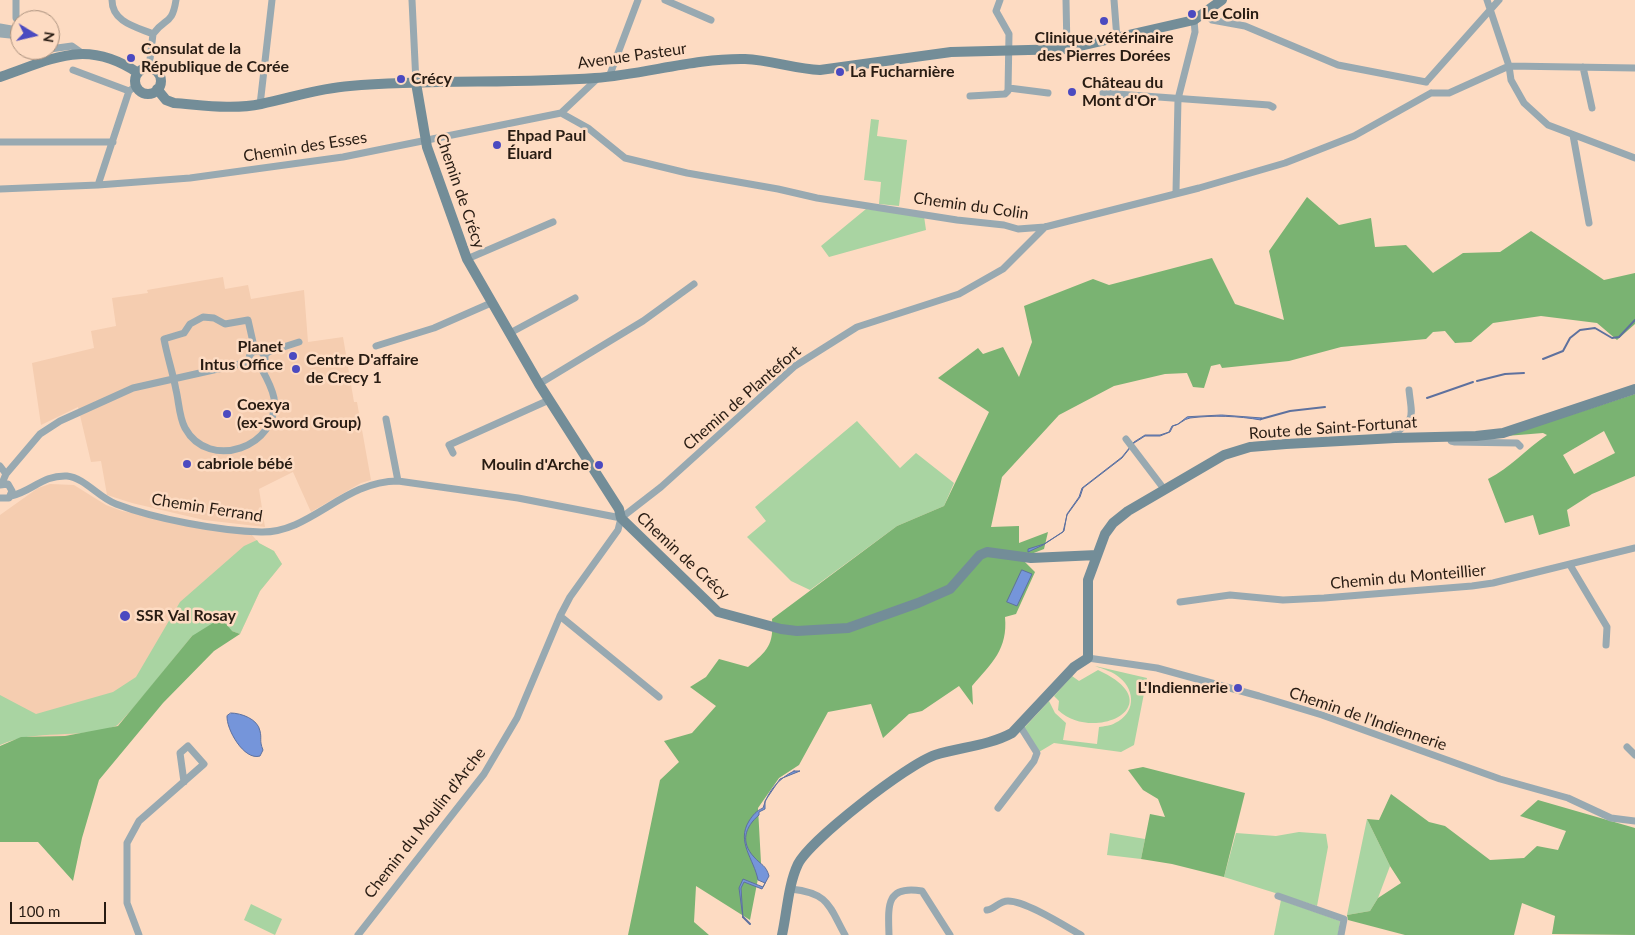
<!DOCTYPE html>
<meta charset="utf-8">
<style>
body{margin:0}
#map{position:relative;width:1635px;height:935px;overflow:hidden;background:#fddbc2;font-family:Lato,sans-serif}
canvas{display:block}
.north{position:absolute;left:10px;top:10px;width:50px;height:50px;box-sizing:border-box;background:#fddbc2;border:1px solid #a88f7c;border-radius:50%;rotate:99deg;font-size:14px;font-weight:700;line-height:20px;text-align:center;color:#281c13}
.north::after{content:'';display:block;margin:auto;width:18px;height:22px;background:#4b4ac0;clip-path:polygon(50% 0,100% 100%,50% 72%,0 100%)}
.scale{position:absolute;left:10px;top:902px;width:96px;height:22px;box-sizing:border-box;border:2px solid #281c13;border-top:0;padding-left:6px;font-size:15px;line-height:18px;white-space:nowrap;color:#281c13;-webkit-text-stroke:4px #fddbc2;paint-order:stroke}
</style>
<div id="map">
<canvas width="1635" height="935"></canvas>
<div class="north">N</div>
<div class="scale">100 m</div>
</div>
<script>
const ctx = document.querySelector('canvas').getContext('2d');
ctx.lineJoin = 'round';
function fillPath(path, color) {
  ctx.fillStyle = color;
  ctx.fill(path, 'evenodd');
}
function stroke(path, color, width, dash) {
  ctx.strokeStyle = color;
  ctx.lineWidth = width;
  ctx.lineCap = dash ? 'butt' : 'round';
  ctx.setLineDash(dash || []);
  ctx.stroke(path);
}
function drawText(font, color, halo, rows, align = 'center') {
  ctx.font = font + ' Lato,sans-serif';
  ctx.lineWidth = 5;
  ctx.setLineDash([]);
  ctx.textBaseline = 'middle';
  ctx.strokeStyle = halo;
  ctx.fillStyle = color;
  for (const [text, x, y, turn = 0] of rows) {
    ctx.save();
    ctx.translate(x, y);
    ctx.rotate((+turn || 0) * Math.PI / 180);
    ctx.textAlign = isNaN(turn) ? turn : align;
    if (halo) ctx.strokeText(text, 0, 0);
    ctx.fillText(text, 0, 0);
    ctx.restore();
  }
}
const built = new Path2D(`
 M 223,277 L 225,289 L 248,285 L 251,299 L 304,290 L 308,342 L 343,337 L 354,402 L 357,402 L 371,480 L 361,483 L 311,512 L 293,472 L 259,489 L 265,527 L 204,520 L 132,503 L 107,495 L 101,461 L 91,462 L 78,407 L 41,425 L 32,363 L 94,348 L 91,331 L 116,326 L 112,298 L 148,293 L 147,290 Z
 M 50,484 L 74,485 L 106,505 L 122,511 L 252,535 L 259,543 L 274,551 L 282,564 L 260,591 L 240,634 L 232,631 L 192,636 L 118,726 L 65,736 L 21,737 L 0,745 L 0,515 L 38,488 Z`);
const green = new Path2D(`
 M 871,119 L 879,120 L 877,136 L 907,140 L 899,206 L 879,204 L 881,182 L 864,180 Z
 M 866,209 L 924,216 L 926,230 L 829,257 L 821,246 Z
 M 857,421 L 900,468 L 916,453 L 954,483 L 944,506 L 897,526 L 810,590 L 791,581 L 747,537 L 766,521 L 755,507 Z
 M 257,540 L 259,543 L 274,551 L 282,564 L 260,591 L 240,634 L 232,631 L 192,636 C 182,648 123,723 116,726 C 78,740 36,728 0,745 L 0,695 L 36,714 L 113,692 L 136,677 L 180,602 L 244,546 Z
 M 1095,666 L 1147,678 L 1134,745 L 1121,752 L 1054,743 L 1039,752 L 1024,728 L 1049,701 L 1055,713 L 1066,723 L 1063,740 L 1097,744 L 1099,727 C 1104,726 1111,726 1115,723 C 1135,714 1136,691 1120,678 C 1114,672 1103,669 1095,666 Z
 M 1098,670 C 1174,705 1094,744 1058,710 L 1059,701 L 1054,696 L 1072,676 L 1079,681 Z
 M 1367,819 L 1390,866 L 1378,898 L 1370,911 L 1347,915 Z
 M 1299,832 L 1326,834 L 1328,847 L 1317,906 L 1224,877 L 1236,833 L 1276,836 Z
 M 1110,833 L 1145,839 L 1141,859 L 1107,855 Z
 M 1281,900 L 1340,921 L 1338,935 L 1274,935 Z
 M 251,904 L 282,919 L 275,935 L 244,920 Z`);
const forest = new Path2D(`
 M 1307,197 L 1339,225 L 1371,218 L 1375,247 L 1406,245 L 1433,273 L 1463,253 L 1500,252 L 1531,231 L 1604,280 L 1635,273 L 1635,324 L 1617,340 L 1597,323 L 1541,316 L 1493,323 L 1471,342 L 1455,343 L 1445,331 L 1433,332 L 1426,339 L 1341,347 L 1289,361 L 1222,368 L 1220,364 L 1211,366 L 1204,388 L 1193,387 L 1187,373 L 1165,374 L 1114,386 L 1059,415 L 1002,477 L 991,527 L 1019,526 L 1019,543 L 1048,532 L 1044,549 L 1021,558 L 1035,572 L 1016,614 L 1005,617 C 1008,649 992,663 972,686 L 973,705 L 959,686 L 922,711 L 909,714 L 883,738 L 871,704 L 828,712 L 799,765 L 779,778 L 758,808 L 761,863 L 750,920 L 696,886 L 694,922 L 709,935 L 628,935 L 660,780 L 679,762 L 664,741 L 692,733 L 716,706 L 690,687 L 706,677 L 719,659 L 748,667 C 767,651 774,645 772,619 L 897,526 L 944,506 L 989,412 L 938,378 L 978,348 L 983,354 L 1003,347 L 1019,377 L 1032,342 L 1024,306 L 1093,279 L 1109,285 L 1212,258 L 1235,304 L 1284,320 L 1269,251 Z
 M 1635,394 L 1635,476 L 1592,494 L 1567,510 L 1570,526 L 1539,535 L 1533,515 L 1505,523 L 1488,479 C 1510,468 1526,449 1547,435 L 1543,433 L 1506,436 ZM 1604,431 L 1615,453 L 1574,474 L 1563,455 Z
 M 221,618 L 232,631 L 240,634 L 214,651 L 163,703 L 99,780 L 82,838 L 73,881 L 38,842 L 0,842 L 0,746 L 21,737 L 65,736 L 118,726 L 192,636 Z
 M 1143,767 L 1245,793 L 1224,877 L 1172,864 L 1141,859 L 1150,814 L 1165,817 L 1158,799 L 1143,790 L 1128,770 Z
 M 1391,794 L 1429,822 L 1445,826 L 1490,860 L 1524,858 L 1537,846 L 1558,850 L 1566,831 L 1520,816 L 1538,800 L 1635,828 L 1635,935 L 1552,934 L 1555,916 L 1522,903 L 1514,935 L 1405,935 L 1348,920 L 1347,915 L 1370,911 L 1378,898 L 1401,883 L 1390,866 L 1367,819 L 1379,820 Z`);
const water = new Path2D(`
 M 1222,415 L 1262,418 L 1261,420 C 1238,416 1214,415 1190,418 C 1183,419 1180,425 1173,426 L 1170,432 L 1160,436 L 1145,436 L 1134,443 L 1122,458 L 1083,488 L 1080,497 L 1067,515 L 1063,532 L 1043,545 L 1028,552 L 1028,549 L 1044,544 L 1064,531 L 1067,514 L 1079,497 L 1082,488 L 1122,457 L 1134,442 L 1145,435 L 1160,435 L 1169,432 L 1172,426 L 1178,424 L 1187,417 Z
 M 1022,570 L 1032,574 L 1017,606 L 1007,602 Z
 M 231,713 C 241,713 258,719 260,731 C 262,739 259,740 263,750 L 260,756 C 244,761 226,729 227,716 Z
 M 794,771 L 800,771 L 780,779 L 765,801 L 765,809 L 759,812 L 759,815 C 745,827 740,842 754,857 C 761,865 766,865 769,876 L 762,889 L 744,882 L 741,888 L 743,918 L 739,888 L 743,879 L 763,887 L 765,883 L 758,880 C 754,859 736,842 749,821 C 753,815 756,811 763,808 C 768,791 778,779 794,771 Z`);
const stream = new Path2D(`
 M 1543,359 L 1563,351 L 1570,338 L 1580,330 L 1595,328 L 1612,338 L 1619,337 L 1635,320
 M 1477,381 L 1505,374 L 1524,373
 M 1427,398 L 1473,382
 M 1261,419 L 1290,411 L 1325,407
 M 743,917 L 750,924`);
const street = new Path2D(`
 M 16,0 L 16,18 L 20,23
 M 112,0 C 112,22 136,27 153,34
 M 412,0 L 416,83
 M 665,0 L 711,20
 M 1066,0 L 1067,49
 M 1114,0 L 1117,39
 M 1487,0 L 1509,66 L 1511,80 L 1524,103 L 1548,125 L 1635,158
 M 1205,13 L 1212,20 L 1245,26 L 1338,65 L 1426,82
 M 0,27 L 17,30 L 19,36
 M 0,34 L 20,36
 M 50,49 L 72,46 L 82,53
 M 1583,67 L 1592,108
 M 149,68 L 153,34 C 165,17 172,26 176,0
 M 73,70 L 129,91
 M 609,77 L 638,0
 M 1426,82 L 1499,0
 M 1009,88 L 1048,93
 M 1103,93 L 1269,105 L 1273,107
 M 1431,93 L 1449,93 L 1509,66 L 1635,68
 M 970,96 L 1005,94 L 1008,91 L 1009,34 L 996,11 L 1000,0
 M 260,105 L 272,0
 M 561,113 L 588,128 L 625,158 L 687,173 L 778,189 L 817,198 L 957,220 L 1004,225 L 1018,229 L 1045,227 L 1199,188 L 1285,163 L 1354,136 L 1431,93
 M 1573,135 L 1589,223
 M 0,142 L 113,142
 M 98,185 L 129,91 L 136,86
 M 0,189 L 98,185 L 190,178 L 343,157 L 561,113 L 598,78
 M 1176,192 L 1178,99 L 1195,32 L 1194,20
 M 467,259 L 553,222
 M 510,333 L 575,298
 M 376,346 L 434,328 L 491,303
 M 255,351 L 248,320 L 225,324 L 214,318 L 203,317 L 190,324 L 184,333 L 164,339 C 167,356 173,373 176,390 C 179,402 179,417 185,428 C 209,472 280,447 274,398 C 272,387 265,375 260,366
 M249 359a8 8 0 1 1 16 0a8 8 0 1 1-16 0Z
 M 264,356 L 268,352 L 299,342
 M 539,384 L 643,321 L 694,284
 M 386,419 L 398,481
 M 1451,437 L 1451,441 L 1455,442 L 1517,443 L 1520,446
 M 1395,438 L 1394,435 C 1416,416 1412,418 1409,390
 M 1126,439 L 1164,489
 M 453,453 L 449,445 L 549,400
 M 0,466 L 6,474
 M 2,483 L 6,474 L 40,434 L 60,421 L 133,388 L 249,362
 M 0,485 L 8,484 L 12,491 L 9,498 L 0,498
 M 11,496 C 33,491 42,475 67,476 C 85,478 99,498 116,504 C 155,519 220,531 261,532 C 311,533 343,481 398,481 L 518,498 L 621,518
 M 621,518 L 661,487 L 795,366 L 857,327 L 959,294 L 1003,269 L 1045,227
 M 1570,565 L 1607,627 L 1606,645
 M 1180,602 L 1230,595 L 1283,600 L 1324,598 L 1472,586 L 1493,583 L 1635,548
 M 560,616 L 659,697
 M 1088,658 L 1157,668 L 1259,696 L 1322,715 L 1500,779 L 1568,798 L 1611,818 L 1635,821
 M 1627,747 L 1635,755
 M 998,808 L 1034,761 L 1037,753 L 1020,726
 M 791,889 C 829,893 829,906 845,935
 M 1278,896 L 1344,919 L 1341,935
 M 987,910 C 995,909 999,901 1008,901 C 1026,901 1065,926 1081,935
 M 139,935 L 127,903 L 127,843 L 139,821 L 204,764 L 188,746 L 180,753 L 184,782
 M 358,935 L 484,774 L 517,718 L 560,616 L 570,597 L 618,530 L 621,518
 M 889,935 C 888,905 886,885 922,891 L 950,935`);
const secondary = new Path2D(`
 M135 81a13 13 0 1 1 26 0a13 13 0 1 1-26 0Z
 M 0,77 C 53,59 86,38 138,73
 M 416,83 L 427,147 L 467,259 L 539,384 L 619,509 L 621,518 L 718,612 L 781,629 L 797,631 L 848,628 L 918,603 L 950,589 L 980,555 L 987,552 L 1031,558 L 1097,555
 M 157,89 L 166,100 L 174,103 C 202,105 233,110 261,104 C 291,98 319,88 350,86 C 431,79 514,84 595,78 C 646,74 695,58 745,59 C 771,60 795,69 820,70 L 951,52 L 1067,49 L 1194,20 L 1222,0
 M 782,935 C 787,913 788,885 798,864 C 810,840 908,764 935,755 C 960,747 988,746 1012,733 L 1074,667 L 1088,658 L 1088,580 L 1105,534 L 1113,523 L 1128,511 L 1224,455 L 1250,447 L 1286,444 L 1395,438 L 1476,436 L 1503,433 L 1635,389`);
const markers = [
 [1192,14,5,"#4b4ac0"],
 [1104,21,5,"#4b4ac0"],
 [131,58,5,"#4b4ac0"],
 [840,72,5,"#4b4ac0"],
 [401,79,5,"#4b4ac0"],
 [1072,92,5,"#4b4ac0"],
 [497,145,5,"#4b4ac0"],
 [293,356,5,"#4b4ac0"],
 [296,369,5,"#4b4ac0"],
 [227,414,5,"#4b4ac0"],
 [187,464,5,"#4b4ac0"],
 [599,465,5,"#4b4ac0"],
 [125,616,6,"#4b4ac0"],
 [1238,688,5,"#4b4ac0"]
];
const poiNames = [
 ["Le Colin",1202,14],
 ["Clinique vétérinaire",1104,38,"center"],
 ["des Pierres Dorées",1104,56,"center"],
 ["Consulat de la",141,49],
 ["République de Corée",141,67],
 ["La Fucharnière",850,72],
 ["Crécy",411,79],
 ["Château du",1082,83],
 ["Mont d'Or",1082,101],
 ["Ehpad Paul",507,136],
 ["Éluard",507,154],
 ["Planet",283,347,"right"],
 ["Intus Office",283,365,"right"],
 ["Centre D'affaire",306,360],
 ["de Crecy 1",306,378],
 ["Coexya",237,405],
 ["(ex-Sword Group)",237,423],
 ["cabriole bébé",197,464],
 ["Moulin d'Arche",589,465,"right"],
 ["SSR Val Rosay",136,616],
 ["L'Indiennerie",1228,688,"right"]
];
const streetNames = [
 ["Avenue Pasteur",632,56,-8],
 ["Chemin des Esses",305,147,-9],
 ["Chemin de Crécy",460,191,71],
 ["Chemin du Colin",971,206,8],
 ["Chemin de Plantefort",742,398,-41],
 ["Route de Saint-Fortunat",1333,428,-4],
 ["Chemin Ferrand",207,508,9],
 ["Chemin de Crécy",683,556,43],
 ["Chemin du Monteillier",1408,577,-5],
 ["Chemin de l'Indiennerie",1368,719,19],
 ["Chemin du Moulin d'Arche",425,823,-52]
];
fillPath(built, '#f5cdb0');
fillPath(green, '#a9d4a2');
fillPath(forest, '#7ab372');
fillPath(water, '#7595da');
stroke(water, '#5e719e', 1);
stroke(stream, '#5e719e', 2);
stroke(street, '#98a9b1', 7);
stroke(secondary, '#738d98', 10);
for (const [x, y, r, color] of markers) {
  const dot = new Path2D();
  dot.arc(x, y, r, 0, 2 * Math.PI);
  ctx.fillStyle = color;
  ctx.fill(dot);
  stroke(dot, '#fddbc2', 2);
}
drawText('bold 16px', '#281c13', '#fddbc2', poiNames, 'left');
drawText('16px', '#281c13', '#fddbc2', streetNames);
</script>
